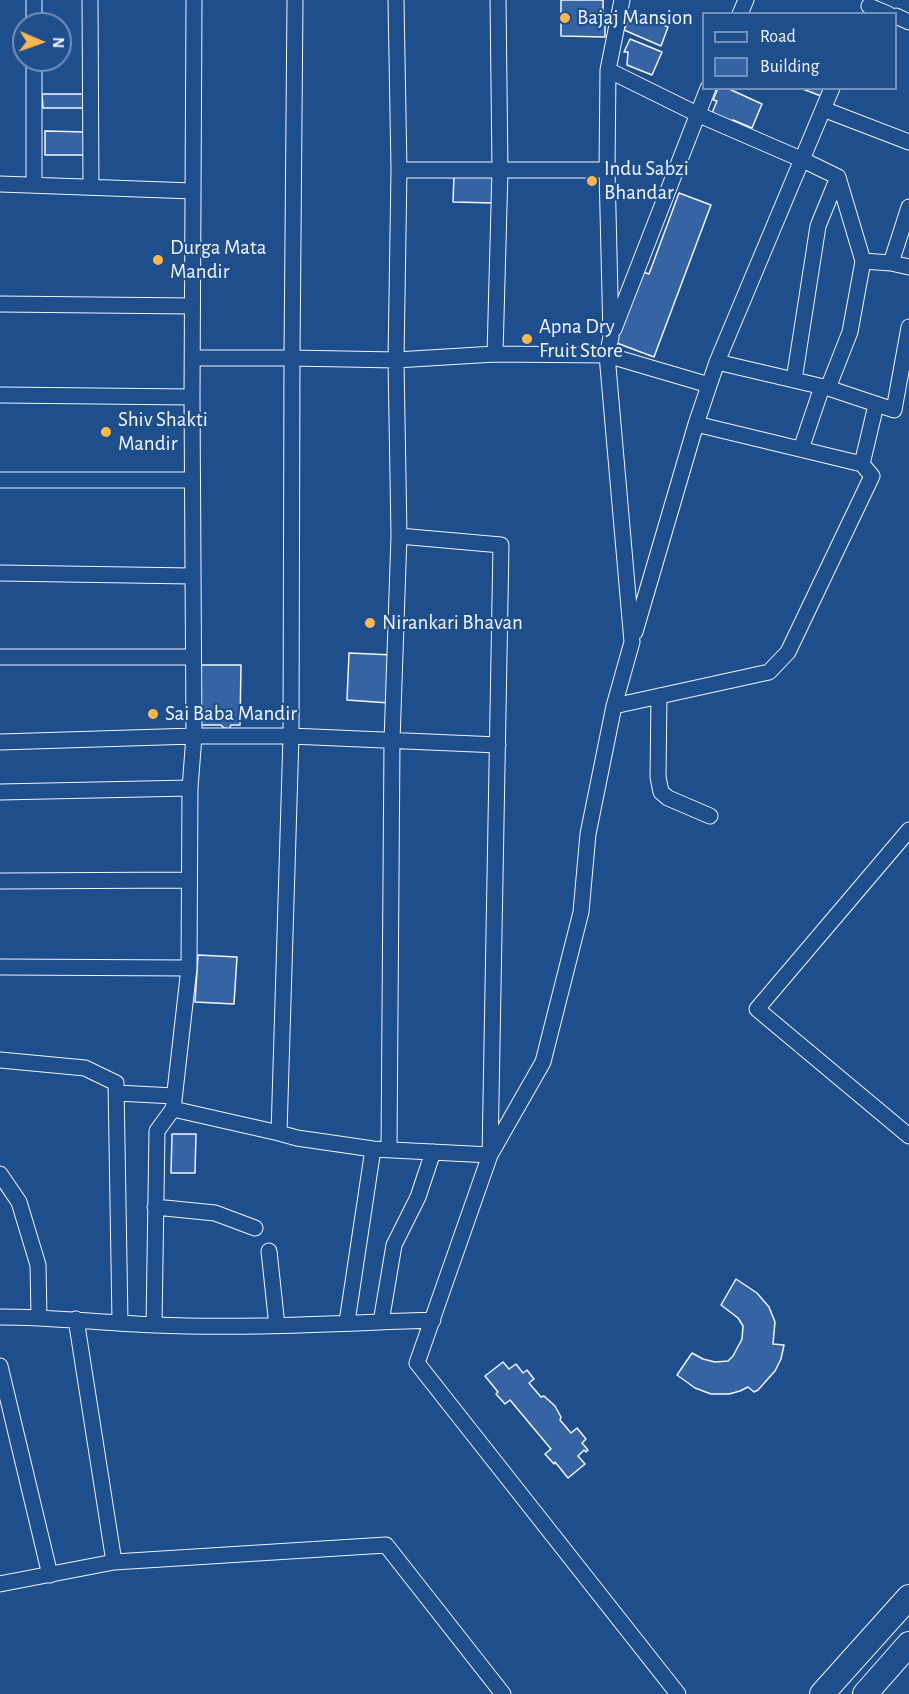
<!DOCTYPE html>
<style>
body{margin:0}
#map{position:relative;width:909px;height:1694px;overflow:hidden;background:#1f4e8c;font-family:"Alegreya Sans",sans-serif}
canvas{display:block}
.legend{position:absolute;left:702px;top:12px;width:195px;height:78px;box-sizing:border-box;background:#1f4e8c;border:2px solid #7391ba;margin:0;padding:8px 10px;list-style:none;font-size:18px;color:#f2f6ff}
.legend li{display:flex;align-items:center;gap:12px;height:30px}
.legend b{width:30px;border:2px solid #7391ba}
.north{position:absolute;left:12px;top:12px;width:60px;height:60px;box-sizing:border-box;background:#1f4e8c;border:2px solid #7391ba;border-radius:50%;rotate:92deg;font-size:16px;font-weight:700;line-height:24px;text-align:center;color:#f2f6ff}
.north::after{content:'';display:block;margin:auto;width:21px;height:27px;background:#ffb74d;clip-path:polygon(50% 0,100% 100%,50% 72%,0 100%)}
</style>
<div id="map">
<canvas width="909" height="1694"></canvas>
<ul class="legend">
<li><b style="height:8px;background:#1f4e8c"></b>Road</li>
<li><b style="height:16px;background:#3563a3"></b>Building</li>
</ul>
<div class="north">N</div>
</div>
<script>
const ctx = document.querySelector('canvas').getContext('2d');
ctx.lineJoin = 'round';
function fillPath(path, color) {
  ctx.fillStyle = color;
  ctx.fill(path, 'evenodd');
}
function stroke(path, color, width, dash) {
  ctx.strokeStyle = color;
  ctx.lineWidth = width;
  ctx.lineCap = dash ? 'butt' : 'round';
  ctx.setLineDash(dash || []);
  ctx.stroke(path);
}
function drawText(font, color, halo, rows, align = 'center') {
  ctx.font = font + ' "Alegreya Sans",sans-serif';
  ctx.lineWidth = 4.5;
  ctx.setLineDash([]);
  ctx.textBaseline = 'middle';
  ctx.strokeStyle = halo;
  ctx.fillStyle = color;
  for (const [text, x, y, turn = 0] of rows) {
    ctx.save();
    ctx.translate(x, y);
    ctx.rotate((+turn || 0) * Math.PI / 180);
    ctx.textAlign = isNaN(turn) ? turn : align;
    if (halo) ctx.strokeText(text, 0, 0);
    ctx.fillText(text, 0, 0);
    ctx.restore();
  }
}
const building = new Path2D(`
 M 561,0 L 603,0 L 603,13 L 605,14 L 605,37 L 561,36 Z
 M 632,12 L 668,27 L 661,46 L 624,30 Z
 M 630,39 L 662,52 L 652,75 L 627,65 L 628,52 L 624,52 Z
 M 718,88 L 727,88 L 762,104 L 752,128 L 733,120 L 730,121 L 712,113 L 717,101 L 713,100 Z
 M 800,88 L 824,88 L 821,96 Z
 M 42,94 L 84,94 L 84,108 L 43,108 Z
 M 45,131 L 86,132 L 86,155 L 45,155 Z
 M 454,174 L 494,176 L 493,203 L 453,202 Z
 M 679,193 L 711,205 L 654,357 L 614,342 L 640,271 L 649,274 Z
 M 349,653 L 393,655 L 389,703 L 347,700 Z
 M 201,665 L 241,665 L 240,725 L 231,725 L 229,729 L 224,728 L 221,725 L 201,725 Z
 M 198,955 L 237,957 L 234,1004 L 195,1002 Z
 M 172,1134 L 196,1134 L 195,1173 L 171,1173 Z
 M 736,1279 L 757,1293 L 769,1307 L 775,1322 L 773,1344 L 784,1345 L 781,1359 L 775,1371 L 758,1390 L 754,1392 L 748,1387 L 740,1391 L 729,1394 L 711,1394 L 695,1388 L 677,1375 L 692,1353 L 703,1359 L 715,1362 L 728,1361 L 733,1356 L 742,1339 L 743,1326 L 738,1318 L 721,1305 Z
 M 503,1362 L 509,1369 L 516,1364 L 523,1373 L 527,1370 L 534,1379 L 529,1383 L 541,1397 L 544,1396 L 555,1406 L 561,1417 L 560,1420 L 571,1433 L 577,1428 L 586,1439 L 582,1443 L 588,1450 L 586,1452 L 584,1450 L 578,1456 L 585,1464 L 568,1478 L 555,1462 L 554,1464 L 545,1454 L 551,1449 L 510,1400 L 505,1404 L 496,1394 L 498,1392 L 485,1376 Z`);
const minor = new Path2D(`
 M 34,0 L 34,24
 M 90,0 L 91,187
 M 295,0 L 292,358 L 291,736 L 279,1133 L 297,1138 L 373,1149 L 490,1155 L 501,545 L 399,536
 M 622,0 L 608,70 L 607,170 L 611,337 L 607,355 L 632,642 L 614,706 L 588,834 L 581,912 L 543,1062 L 490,1155 L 417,1363 L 678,1694
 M 869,6 L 888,14
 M 740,14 L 746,0
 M 896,16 L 909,22
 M 34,60 L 34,184
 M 608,70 L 697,114 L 803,160 L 838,177 L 863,261 L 850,332 L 828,388
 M 823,109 L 909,142
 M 399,170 L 607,170
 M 0,184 L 193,191
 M 863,261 L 891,263 L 909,267
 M 891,263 L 909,207
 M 0,304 L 192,306
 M 614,329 L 708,88
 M 495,354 L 500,170 L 498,0
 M 193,358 L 292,358 L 396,360 L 495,354 L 607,355 L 709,385
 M 717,362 L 828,388 L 894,410 L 909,327
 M 794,380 L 818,226 L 838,177
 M 0,395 L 192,397
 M 801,449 L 822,387
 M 862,464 L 876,405
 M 0,480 L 192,480
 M 0,573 L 192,576
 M 635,632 L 696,424 L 717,362 L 832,88
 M 0,657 L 192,657
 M 659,696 L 658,777 L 661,792 L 668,798 L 710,816
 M 614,706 L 769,672 L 788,652 L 872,476 L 862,464 L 696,424
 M 0,742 L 194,736 L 291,736 L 498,745
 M 0,792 L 190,788
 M 909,830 L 757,1009 L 909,1136
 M 0,881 L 189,880
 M 0,967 L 189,968
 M 0,1060 L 85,1068 L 116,1083 L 120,1322
 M 117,1093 L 174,1096
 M 173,1109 L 279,1133
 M 389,1150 L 392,741 L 399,536 L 396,360 L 399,170 L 396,0
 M 0,1174 L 19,1202 L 38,1265 L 39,1317
 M 155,1207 L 215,1213 L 255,1228
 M 269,1251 L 277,1326
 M 0,1317 C 52,1317 103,1323 155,1325 C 247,1329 340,1323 433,1320
 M 76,1319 L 114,1562
 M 347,1322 L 373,1149
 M 381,1322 L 394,1245 L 418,1197 L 433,1152
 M 154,1325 L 157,1131 L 173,1109 L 189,968 L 190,788 L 194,736 L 192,397 L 194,0
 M 0,1366 L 50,1575
 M 0,1584 L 114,1562 L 386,1545 L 503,1694`);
const primary = new Path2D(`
 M 822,1694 L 909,1597
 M 865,1694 L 909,1644`);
const markers = [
 [565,18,6,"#ffb74d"],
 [592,181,6,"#ffb74d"],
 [158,260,6,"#ffb74d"],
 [527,339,6,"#ffb74d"],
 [106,432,6,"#ffb74d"],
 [370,623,6,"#ffb74d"],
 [153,714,6,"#ffb74d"]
];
const poiNames = [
 ["Bajaj Mansion",577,18],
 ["Indu Sabzi",604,169],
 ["Bhandar",604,193],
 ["Durga Mata",170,248],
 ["Mandir",170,272],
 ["Apna Dry",539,327],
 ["Fruit Store",539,351],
 ["Shiv Shakti",118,420],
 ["Mandir",118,444],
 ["Nirankari Bhavan",382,623],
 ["Sai Baba Mandir",165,714]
];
fillPath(building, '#3563a3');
stroke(building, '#f2f6ff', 1.5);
stroke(minor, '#f2f6ff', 17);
stroke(primary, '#f2f6ff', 26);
stroke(minor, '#1f4e8c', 15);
stroke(primary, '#1f4e8c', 24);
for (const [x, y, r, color] of markers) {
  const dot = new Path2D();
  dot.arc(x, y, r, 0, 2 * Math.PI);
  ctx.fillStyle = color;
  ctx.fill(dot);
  stroke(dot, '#1f4e8c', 2);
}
drawText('21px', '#f2f6ff', '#1f4e8c', poiNames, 'left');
</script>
